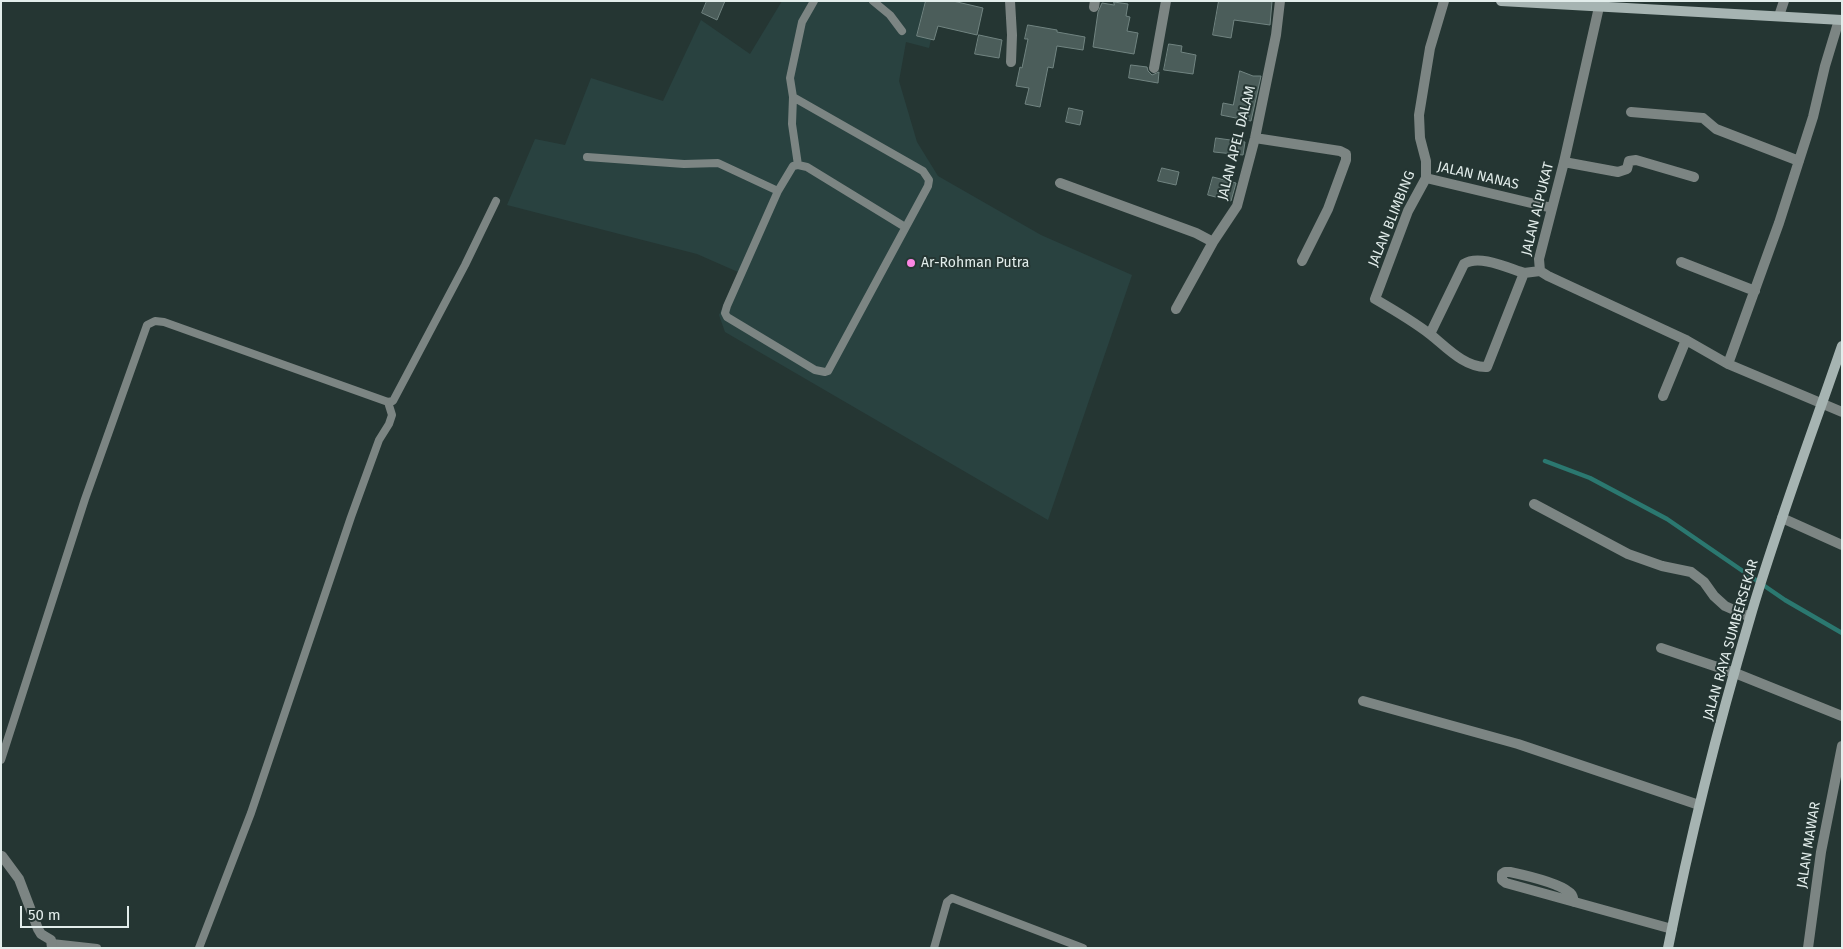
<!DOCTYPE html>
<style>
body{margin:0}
#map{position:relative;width:1843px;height:949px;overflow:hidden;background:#253633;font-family:"Fira Sans",sans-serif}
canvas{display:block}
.frame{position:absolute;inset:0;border:2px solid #e2edeb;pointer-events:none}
.scale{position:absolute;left:20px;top:906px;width:109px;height:22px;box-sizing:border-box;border:2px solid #e2edeb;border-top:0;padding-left:6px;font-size:15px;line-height:18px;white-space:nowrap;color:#e2edeb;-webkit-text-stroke:4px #253633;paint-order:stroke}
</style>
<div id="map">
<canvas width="1843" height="949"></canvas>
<div class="frame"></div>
<div class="scale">50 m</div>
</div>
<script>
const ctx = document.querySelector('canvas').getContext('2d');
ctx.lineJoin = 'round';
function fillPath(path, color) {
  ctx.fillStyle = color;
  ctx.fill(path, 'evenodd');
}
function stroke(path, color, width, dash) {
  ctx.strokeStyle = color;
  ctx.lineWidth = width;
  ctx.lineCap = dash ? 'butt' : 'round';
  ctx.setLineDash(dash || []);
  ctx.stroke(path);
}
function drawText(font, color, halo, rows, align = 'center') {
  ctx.font = font + ' "Fira Sans",sans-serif';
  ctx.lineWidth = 4;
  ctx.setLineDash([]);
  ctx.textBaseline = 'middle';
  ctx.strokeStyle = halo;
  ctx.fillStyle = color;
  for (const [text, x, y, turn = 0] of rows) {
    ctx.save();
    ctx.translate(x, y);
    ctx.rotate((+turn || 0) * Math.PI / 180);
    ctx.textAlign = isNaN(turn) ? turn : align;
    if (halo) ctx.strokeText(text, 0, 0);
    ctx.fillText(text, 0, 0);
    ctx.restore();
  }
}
const built = new Path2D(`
 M 782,1 L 940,1 L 929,48 L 906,42 L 899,81 L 917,142 L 938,176 L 1041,235 L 1132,275 L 1048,520 L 725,332 L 719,315 L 738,272 L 697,254 L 507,205 L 535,139 L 565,145 L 591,78 L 663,101 L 701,20 L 750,54 Z`);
const stream = new Path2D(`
 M 1545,461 L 1590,478 L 1667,519 L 1785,600 L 1842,633`);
const building = new Path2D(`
 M 707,1 L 725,1 L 717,20 L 702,13 Z
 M 926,1 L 953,1 L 983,8 L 977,35 L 938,26 L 934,40 L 917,36 Z
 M 1219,1 L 1272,1 L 1270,25 L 1234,20 L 1231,38 L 1213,35 Z
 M 1114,2 L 1128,4 L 1126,16 L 1130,17 L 1127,31 L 1138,33 L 1134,54 L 1093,47 L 1098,12 L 1102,3 L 1114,5 Z
 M 1028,25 L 1057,30 L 1057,32 L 1085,37 L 1083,50 L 1057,46 L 1053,68 L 1048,67 L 1040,107 L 1025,104 L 1029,88 L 1016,86 L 1020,67 L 1022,68 L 1028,39 L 1025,39 Z
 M 979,35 L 1002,40 L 999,58 L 975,54 Z
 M 1169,44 L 1182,46 L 1181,52 L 1196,55 L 1193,74 L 1164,70 Z
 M 1131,65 L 1147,67 L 1148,71 L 1152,75 L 1159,72 L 1158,83 L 1129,78 Z
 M 1240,71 L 1253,76 L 1261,76 L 1251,121 L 1221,115 L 1223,103 L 1233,105 Z
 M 1069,108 L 1083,111 L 1080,125 L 1066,122 Z
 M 1216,138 L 1245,142 L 1243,155 L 1214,152 Z
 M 1162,168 L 1179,172 L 1176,185 L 1158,181 Z
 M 1213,177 L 1236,183 L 1231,201 L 1208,195 Z`);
const lane = new Path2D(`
 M 814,1 L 802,22 L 790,78 L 793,97 L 923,171 L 929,180 L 928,186 L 828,371 L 825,372 L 815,370 L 727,317 L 725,313 L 727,306 L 778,191 L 793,166 L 798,165 L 807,167 L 905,227
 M 873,1 L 890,15 L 902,31
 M 793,97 L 792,124 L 798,165
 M 587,157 L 684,164 L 718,163 L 778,191
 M 1,760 L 85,499 L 147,325 L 155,321 L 164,322 L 388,402 L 393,401 L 465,265 L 496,201
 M 52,943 L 97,948
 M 199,948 L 251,813 L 351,517 L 379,440 L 389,424 L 392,415 L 388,402
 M 934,948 L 947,902 L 952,898 L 1083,948`);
const street = new Path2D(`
 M 1010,1 L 1012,35 L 1011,62
 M 1444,1 L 1430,48 L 1419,115 L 1420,138 L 1426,161 L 1426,178 L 1408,211 L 1375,299 C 1394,310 1413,321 1431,335 C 1446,347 1465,368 1487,367 L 1524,273 L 1540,271
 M 1094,7 L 1095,1
 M 1599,7 L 1564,162 L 1539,259 L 1540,271 L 1548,276 L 1686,340 L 1728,364 L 1842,412
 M 1779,16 L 1784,1
 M 1154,68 L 1166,1
 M 1631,112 L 1703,118 L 1716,129 L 1799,161
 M 1255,138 L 1340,151 L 1346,154 L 1346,160 L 1328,209 L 1302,261
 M 1564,162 L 1618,172 L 1627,169 L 1629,161 L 1636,160 L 1694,177
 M 1426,178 L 1552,208
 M 1060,183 L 1196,233 L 1213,242 L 1237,206 L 1255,138 L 1276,35 L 1280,1
 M 1681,262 L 1755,291
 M 1176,309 L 1213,242
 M 1430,334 L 1464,264 C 1479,254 1508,268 1524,273
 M 1728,364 L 1779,223 L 1813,117 L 1825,66 L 1839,20
 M 1663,396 L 1686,340
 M 1534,504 L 1628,554 L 1662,566 L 1691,572 L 1704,582 L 1714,596 L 1725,606 L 1750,617
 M 1782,518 L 1842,545
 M 1661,648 L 1735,673 L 1842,716
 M 1363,701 L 1518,744 L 1699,805
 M 2,856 L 19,879 L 38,929 L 41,934 L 51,940 L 52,948
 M 1574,902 C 1573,898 1573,894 1569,892 C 1558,883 1524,875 1510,872 L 1505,872 L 1502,874 L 1502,880 L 1506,883 L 1672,929
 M 1808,948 L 1821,852 L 1842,746`);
const secondary = new Path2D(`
 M 1501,1 L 1842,20
 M 1668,948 C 1690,837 1718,726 1750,618 C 1777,526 1811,436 1842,346`);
const markers = [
 [911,263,5,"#fc86e4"]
];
const streetNames = [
 ["JALAN APEL DALAM",1237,143,-76],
 ["JALAN NANAS",1478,176,13],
 ["JALAN ALPUKAT",1538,209,-76],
 ["JALAN BLIMBING",1392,219,-68],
 ["JALAN RAYA SUMBERSEKAR",1731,640,-74],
 ["JALAN MAWAR",1809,845,-81]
];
const poiNames = [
 ["Ar-Rohman Putra",921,263]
];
fillPath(built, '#294240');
stroke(stream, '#2b7870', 4.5);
fillPath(building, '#4b5d5a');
stroke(building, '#718481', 1);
stroke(lane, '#7c8583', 8);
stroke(street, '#7c8583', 10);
stroke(secondary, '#a6b4b2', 10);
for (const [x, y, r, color] of markers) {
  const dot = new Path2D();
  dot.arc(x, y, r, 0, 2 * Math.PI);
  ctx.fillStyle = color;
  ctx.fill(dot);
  stroke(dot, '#253633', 2);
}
drawText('14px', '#e2edeb', '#253633', streetNames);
drawText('14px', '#e2edeb', '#253633', poiNames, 'left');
</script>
